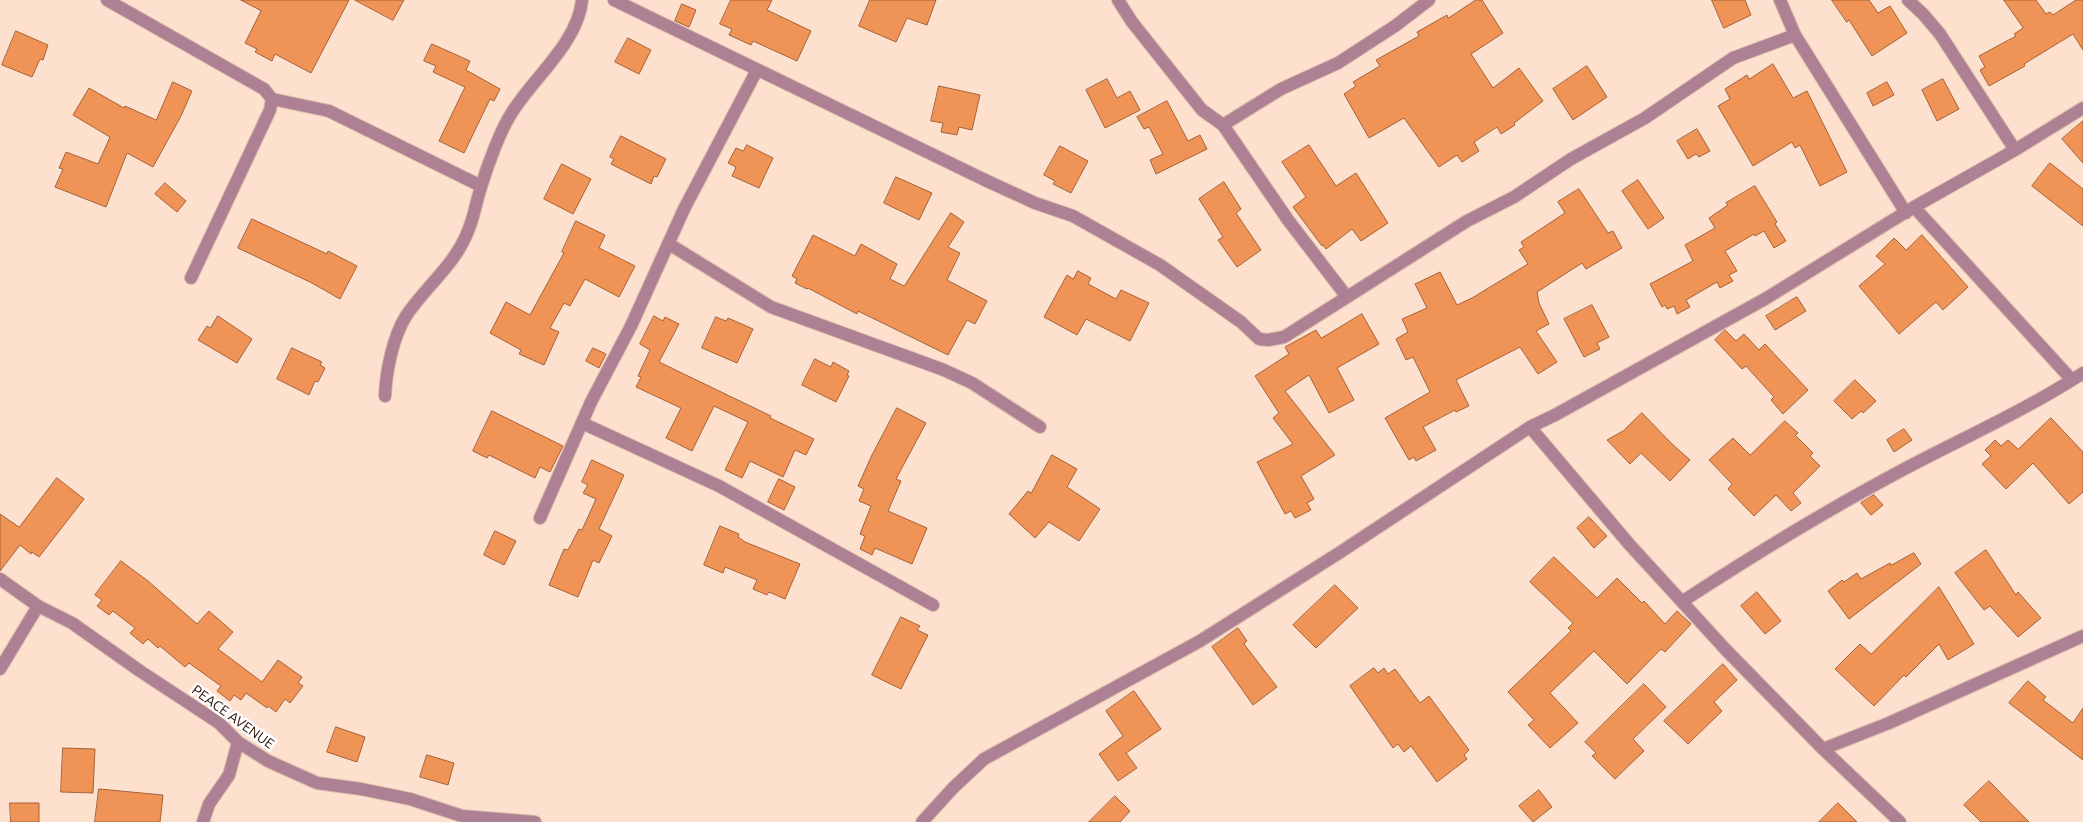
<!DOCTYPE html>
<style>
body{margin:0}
canvas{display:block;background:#fee0cf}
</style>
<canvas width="2083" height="822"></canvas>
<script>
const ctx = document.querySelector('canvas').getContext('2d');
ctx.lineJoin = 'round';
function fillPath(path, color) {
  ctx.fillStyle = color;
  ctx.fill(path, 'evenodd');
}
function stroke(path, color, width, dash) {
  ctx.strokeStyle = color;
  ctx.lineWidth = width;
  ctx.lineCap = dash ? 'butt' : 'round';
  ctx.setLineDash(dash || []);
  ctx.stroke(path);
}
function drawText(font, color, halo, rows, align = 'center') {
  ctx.font = font + ' Ubuntu,sans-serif';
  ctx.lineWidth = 5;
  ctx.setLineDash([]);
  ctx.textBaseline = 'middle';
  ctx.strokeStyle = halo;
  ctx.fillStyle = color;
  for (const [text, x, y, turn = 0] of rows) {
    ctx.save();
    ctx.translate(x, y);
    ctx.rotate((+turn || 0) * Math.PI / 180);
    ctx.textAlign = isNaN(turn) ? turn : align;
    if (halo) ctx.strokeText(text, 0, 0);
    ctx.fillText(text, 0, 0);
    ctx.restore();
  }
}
const building = new Path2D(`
 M 241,0 L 349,0 L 311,73 L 275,54 L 272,61 L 255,52 L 257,49 L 245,43 L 261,11 Z
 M 355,0 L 404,0 L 393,20 Z
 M 731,0 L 772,0 L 767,10 L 811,31 L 797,61 L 753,41 L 751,45 L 729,35 L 732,29 L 720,24 Z
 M 870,0 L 936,0 L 927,25 L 907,18 L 896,42 L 859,26 Z
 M 1476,0 L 1482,0 L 1503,33 L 1471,54 L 1493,88 L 1519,68 L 1543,101 L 1514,123 L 1515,125 L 1501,134 L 1497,127 L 1474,142 L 1479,151 L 1462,162 L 1457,155 L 1439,167 L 1404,118 L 1369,138 L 1344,94 L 1356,86 L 1353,82 L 1380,66 L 1376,60 L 1419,36 L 1417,32 L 1447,15 L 1448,18 Z
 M 1712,0 L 1745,0 L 1751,15 L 1724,28 Z
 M 1832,0 L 1869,0 L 1878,13 L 1890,6 L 1907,33 L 1872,56 L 1849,20 L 1847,22 Z
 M 2004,0 L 2036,0 L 2046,14 L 2050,12 L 2053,15 L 2076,0 L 2083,0 L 2083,50 L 2073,34 L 2024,64 L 2025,66 L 1989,86 L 1980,70 L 1985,67 L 1979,56 L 2016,36 L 2014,34 L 2023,28 Z
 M 682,4 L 696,10 L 689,27 L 675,21 Z
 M 16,31 L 48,45 L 43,60 L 40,59 L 32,77 L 2,65 Z
 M 628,38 L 651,50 L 639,74 L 615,62 Z
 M 432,44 L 470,61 L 466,70 L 500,89 L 494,101 L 490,99 L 464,153 L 439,141 L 465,87 L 433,72 L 436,66 L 424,61 Z
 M 1773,64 L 1793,98 L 1807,91 L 1847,172 L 1820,186 L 1800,145 L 1795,148 L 1792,142 L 1753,166 L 1718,106 L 1730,99 L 1725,89 L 1747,75 L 1749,79 Z
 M 1587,66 L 1607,97 L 1573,120 L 1553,89 Z
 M 1107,79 L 1117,98 L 1130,91 L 1140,110 L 1105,128 L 1086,90 Z
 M 1943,79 L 1959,109 L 1937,121 L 1922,90 Z
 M 173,82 L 192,91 L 181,116 L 153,167 L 127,153 L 106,207 L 55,187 L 63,169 L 59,168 L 66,152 L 98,164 L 110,137 L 73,115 L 89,88 L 124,108 L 125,106 L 156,120 Z
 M 1887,82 L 1894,95 L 1873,106 L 1867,93 Z
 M 939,86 L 980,95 L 972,130 L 959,127 L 957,135 L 941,132 L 943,123 L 931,121 Z
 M 1167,101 L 1188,141 L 1200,135 L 1207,149 L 1156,174 L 1150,160 L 1163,154 L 1149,127 L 1144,129 L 1137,117 Z
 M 2083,121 L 2083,163 L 2062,139 Z
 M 1697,129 L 1710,151 L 1699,157 L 1696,154 L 1688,159 L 1677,141 Z
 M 621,136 L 666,159 L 657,177 L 654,176 L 651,184 L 611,164 L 614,159 L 610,157 Z
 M 747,145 L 773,158 L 759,188 L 732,176 L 736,167 L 728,163 L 736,148 L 743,151 Z
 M 1309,145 L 1336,186 L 1356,173 L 1388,223 L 1361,241 L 1352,229 L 1326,249 L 1323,245 L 1322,246 L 1293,207 L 1306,197 L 1282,162 Z
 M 1060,146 L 1088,161 L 1071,193 L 1053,184 L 1055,181 L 1044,175 Z
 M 2050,163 L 2083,189 L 2083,226 L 2032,186 Z
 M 562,164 L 591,179 L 573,214 L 544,199 Z
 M 896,177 L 932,193 L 919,220 L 884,203 Z
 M 1638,180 L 1664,218 L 1648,229 L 1622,191 Z
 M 1224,182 L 1241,209 L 1236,213 L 1261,250 L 1237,267 L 1218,240 L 1223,237 L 1199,199 Z
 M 165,183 L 186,201 L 177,212 L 155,194 Z
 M 1755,186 L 1777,222 L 1775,224 L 1786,241 L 1774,248 L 1764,231 L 1755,236 L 1754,234 L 1725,251 L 1737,271 L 1729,275 L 1733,281 L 1720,288 L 1717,282 L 1686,300 L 1690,307 L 1677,314 L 1674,306 L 1667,309 L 1665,305 L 1662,307 L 1650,284 L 1693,261 L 1685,245 L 1715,228 L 1709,218 L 1728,205 L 1726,203 Z
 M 1579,189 L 1608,233 L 1613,231 L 1622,248 L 1586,269 L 1582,263 L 1537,292 L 1539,303 L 1549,324 L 1536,331 L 1557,362 L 1538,374 L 1520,347 L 1456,380 L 1469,406 L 1456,412 L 1455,410 L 1423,427 L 1436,450 L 1416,461 L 1414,457 L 1409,460 L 1385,418 L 1430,392 L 1413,357 L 1406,360 L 1396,339 L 1408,332 L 1402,319 L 1427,308 L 1415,284 L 1440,272 L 1457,305 L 1472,298 L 1528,264 L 1519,250 L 1524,247 L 1521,242 L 1565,213 L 1558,202 Z
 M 951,213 L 964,222 L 948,247 L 960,253 L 947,280 L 987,301 L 975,324 L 967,320 L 948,355 L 858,311 L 857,314 L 808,288 L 807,289 L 795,283 L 797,279 L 792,276 L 813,235 L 855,256 L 861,244 L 897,264 L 890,279 L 904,286 Z
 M 252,219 L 327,254 L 328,251 L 357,266 L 340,299 L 312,283 L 238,248 Z
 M 576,221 L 605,235 L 599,248 L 635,266 L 619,297 L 585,279 L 570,306 L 564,303 L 550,328 L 559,332 L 544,365 L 519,354 L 521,350 L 490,333 L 506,302 L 530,315 L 564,253 L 562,252 Z
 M 1922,235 L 1968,287 L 1943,310 L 1936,302 L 1899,334 L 1859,286 L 1885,264 L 1876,256 L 1894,238 L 1906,250 Z
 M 1078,271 L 1091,278 L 1088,284 L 1116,299 L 1121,290 L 1149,303 L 1130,341 L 1086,319 L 1077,335 L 1044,317 L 1067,275 L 1073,279 Z
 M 1797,297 L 1806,311 L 1775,330 L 1766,316 Z
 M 1592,305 L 1609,337 L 1597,343 L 1600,349 L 1584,357 L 1564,319 Z
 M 1362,314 L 1379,344 L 1337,368 L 1354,400 L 1329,413 L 1309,375 L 1285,391 L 1335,455 L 1301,476 L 1314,499 L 1307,503 L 1311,510 L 1295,518 L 1291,511 L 1285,514 L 1257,462 L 1293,444 L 1273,418 L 1279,413 L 1255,376 L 1289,354 L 1285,347 L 1316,330 L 1321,338 Z
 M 218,316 L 252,339 L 237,363 L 198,340 L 207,326 L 210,328 Z
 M 654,316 L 663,321 L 665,317 L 679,324 L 659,362 L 771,416 L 770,418 L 814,439 L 806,455 L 795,450 L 783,477 L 750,461 L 742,478 L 725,470 L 748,422 L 714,406 L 692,451 L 666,438 L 681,408 L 636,387 L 641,377 L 638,376 L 650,350 L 640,344 Z
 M 716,317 L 726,321 L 728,318 L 753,329 L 737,363 L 702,348 Z
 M 1725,330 L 1736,341 L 1744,334 L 1759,350 L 1765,344 L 1808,390 L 1783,414 L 1771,400 L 1774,397 L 1746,366 L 1742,369 L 1715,340 Z
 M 292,348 L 322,362 L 320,365 L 325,368 L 318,382 L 315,381 L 309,395 L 277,379 Z
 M 593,348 L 606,354 L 599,368 L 586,361 Z
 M 815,359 L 831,367 L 833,362 L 849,371 L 847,375 L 849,376 L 836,402 L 802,385 Z
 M 1855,380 L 1876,401 L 1863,413 L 1861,411 L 1852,419 L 1834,401 Z
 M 897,408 L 926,423 L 896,479 L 901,481 L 888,511 L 927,528 L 912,564 L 875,548 L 872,555 L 860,549 L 865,536 L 860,534 L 871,506 L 859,501 L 864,489 L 858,486 L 872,455 Z
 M 492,411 L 563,446 L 550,472 L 540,467 L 535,478 L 489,455 L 487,458 L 473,451 Z
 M 1642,413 L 1672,444 L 1690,460 L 1670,481 L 1641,453 L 1630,464 L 1607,440 L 1623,431 Z
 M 2051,418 L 2083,452 L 2083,492 L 2069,504 L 2033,463 L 2006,489 L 1982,464 L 1991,456 L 1985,450 L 1995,440 L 2001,446 L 2008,440 L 2018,449 Z
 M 1785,421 L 1798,433 L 1795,435 L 1813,453 L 1810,456 L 1820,466 L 1793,493 L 1801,503 L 1791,511 L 1776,495 L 1754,516 L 1728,489 L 1732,484 L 1709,460 L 1733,438 L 1750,455 Z
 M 1904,429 L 1912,440 L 1894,452 L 1887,440 Z
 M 1052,455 L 1077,469 L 1067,487 L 1100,509 L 1079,541 L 1049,522 L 1035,538 L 1009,514 L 1028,491 L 1031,493 Z
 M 592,460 L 624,475 L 599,529 L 612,536 L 599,563 L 593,560 L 578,597 L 549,585 L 564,549 L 568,550 L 579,529 L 582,530 L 596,499 L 583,493 L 588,485 L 582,482 Z
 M 57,478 L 84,499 L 39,557 L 32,552 L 31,554 L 20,545 L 0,571 L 0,514 L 19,527 Z
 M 779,479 L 795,487 L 784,510 L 768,502 Z
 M 1874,495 L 1883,505 L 1871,515 L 1861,503 Z
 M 1589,517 L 1607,536 L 1594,548 L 1577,528 Z
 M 720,526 L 739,534 L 738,537 L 745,542 L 800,564 L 785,599 L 769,592 L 767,595 L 753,589 L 757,580 L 725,567 L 723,573 L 704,565 Z
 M 495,531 L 516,541 L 504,565 L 484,555 Z
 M 1986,550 L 2016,595 L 2018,592 L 2041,618 L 2018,637 L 1990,606 L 1984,610 L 1955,573 Z
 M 1914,553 L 1921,564 L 1849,619 L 1828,591 L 1842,580 L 1844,582 L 1857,573 L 1861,579 L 1890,563 L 1891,565 Z
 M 1554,557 L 1597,598 L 1617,578 L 1642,603 L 1644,601 L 1665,624 L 1677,611 L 1691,624 L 1665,652 L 1661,649 L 1627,684 L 1594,651 L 1550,693 L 1578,723 L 1550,748 L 1528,725 L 1534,720 L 1508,692 L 1571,631 L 1568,628 L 1573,623 L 1530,582 Z
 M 121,561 L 148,581 L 197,624 L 209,611 L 233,632 L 218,649 L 262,682 L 278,660 L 302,677 L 298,683 L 303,686 L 290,703 L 285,699 L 276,712 L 268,706 L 267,708 L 246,693 L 241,700 L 234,695 L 230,701 L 217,691 L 221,686 L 189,663 L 185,667 L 160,646 L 158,648 L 148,639 L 143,644 L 130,633 L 135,628 L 113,611 L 109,615 L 97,606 L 102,600 L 95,595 Z
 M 1335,585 L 1358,608 L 1316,648 L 1293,625 Z
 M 1939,587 L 1974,644 L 1948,660 L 1939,644 L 1906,677 L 1904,675 L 1874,706 L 1835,669 L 1860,644 L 1871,654 Z
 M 1757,592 L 1781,621 L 1765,634 L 1741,606 Z
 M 901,617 L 920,626 L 917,630 L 928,635 L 901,689 L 872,675 Z
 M 1238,628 L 1247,641 L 1244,644 L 1277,687 L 1253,705 L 1212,647 Z
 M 1723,664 L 1737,680 L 1714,702 L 1722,711 L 1688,744 L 1664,721 Z
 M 1374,668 L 1378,673 L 1384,668 L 1388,674 L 1395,669 L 1420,703 L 1429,696 L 1469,750 L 1464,755 L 1467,759 L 1437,782 L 1411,746 L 1404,752 L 1398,744 L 1393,748 L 1350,686 Z
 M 2028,681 L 2046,697 L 2043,700 L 2073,723 L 2083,708 L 2083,760 L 2009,703 Z
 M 1644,684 L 1666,707 L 1633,739 L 1644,751 L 1615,779 L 1592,756 L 1596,753 L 1585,742 Z
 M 1134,691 L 1161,729 L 1126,753 L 1137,768 L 1118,781 L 1099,754 L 1123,736 L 1106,711 Z
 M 336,727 L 365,737 L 357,762 L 327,752 Z
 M 63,748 L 95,749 L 93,793 L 61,792 Z
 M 427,755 L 454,763 L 448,785 L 420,777 Z
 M 1989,781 L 2029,822 L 1981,822 L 1964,805 Z
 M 99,789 L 163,795 L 160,822 L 95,822 Z
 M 1539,790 L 1552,807 L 1533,822 L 1519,806 Z
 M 1115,796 L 1130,811 L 1120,822 L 1089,822 Z
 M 10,803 L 39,803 L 39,822 L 11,822 Z
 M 1838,803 L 1857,822 L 1819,822 Z`);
const minor = new Path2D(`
 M 107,0 L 264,89 L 272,99 L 270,110 L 191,278
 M 614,0 L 987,181 L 1035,203 L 1073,216 L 1160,265 L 1241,322 L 1259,339 L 1268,340 L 1284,337 L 1467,221 L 1514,197 L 1571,159 L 1645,118 L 1733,58 L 1795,35
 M 1118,0 L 1132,22 L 1202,110 L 1223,125 L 1288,220 L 1347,297
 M 1780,0 L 1795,35 L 1906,213
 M 1908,0 L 1923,14 L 1940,34 L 2015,150
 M 272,99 L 329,111 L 481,186
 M 1223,125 L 1281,89 L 1338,63 L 1395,26 L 1429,0
 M 1914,207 L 2072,380
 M 669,244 L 771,307 L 944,370 L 972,383 L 1040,427
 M 385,396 C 386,371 393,337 406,316 C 426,286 455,265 468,231 C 474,217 476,202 481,187 C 487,167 500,131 511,114 C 532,79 578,43 582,0
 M 582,423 L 719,486 L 933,605
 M 1530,427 L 1629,544 L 1727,651 L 1823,749 L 1900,822
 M 540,518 L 591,402 L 631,326 L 684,209 L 757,70
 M 0,579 L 38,606 L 72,623 L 140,671 L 219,723 L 238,742 L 268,761 L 317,783 L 361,789 L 410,799 L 462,816 L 535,822
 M 1683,601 C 1752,556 1822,513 1895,474 C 1958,440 2023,412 2083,373
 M 0,669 L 38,606
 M 1823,749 L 1889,723 L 2083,636
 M 203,822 L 209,804 L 229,775 L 238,742
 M 922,822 L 953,788 L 984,759 L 1200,641 L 1339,553 L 1530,427 L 1555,415 L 1765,299 L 1914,207 L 2015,150 L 2083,108`);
const streetNames = [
 ["PEACE AVENUE",233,717,36]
];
fillPath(building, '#f09356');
stroke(building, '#a36339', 1);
stroke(minor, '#d7baaa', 14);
stroke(minor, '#ae8093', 12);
drawText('14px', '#280f01', '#fff', streetNames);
</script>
